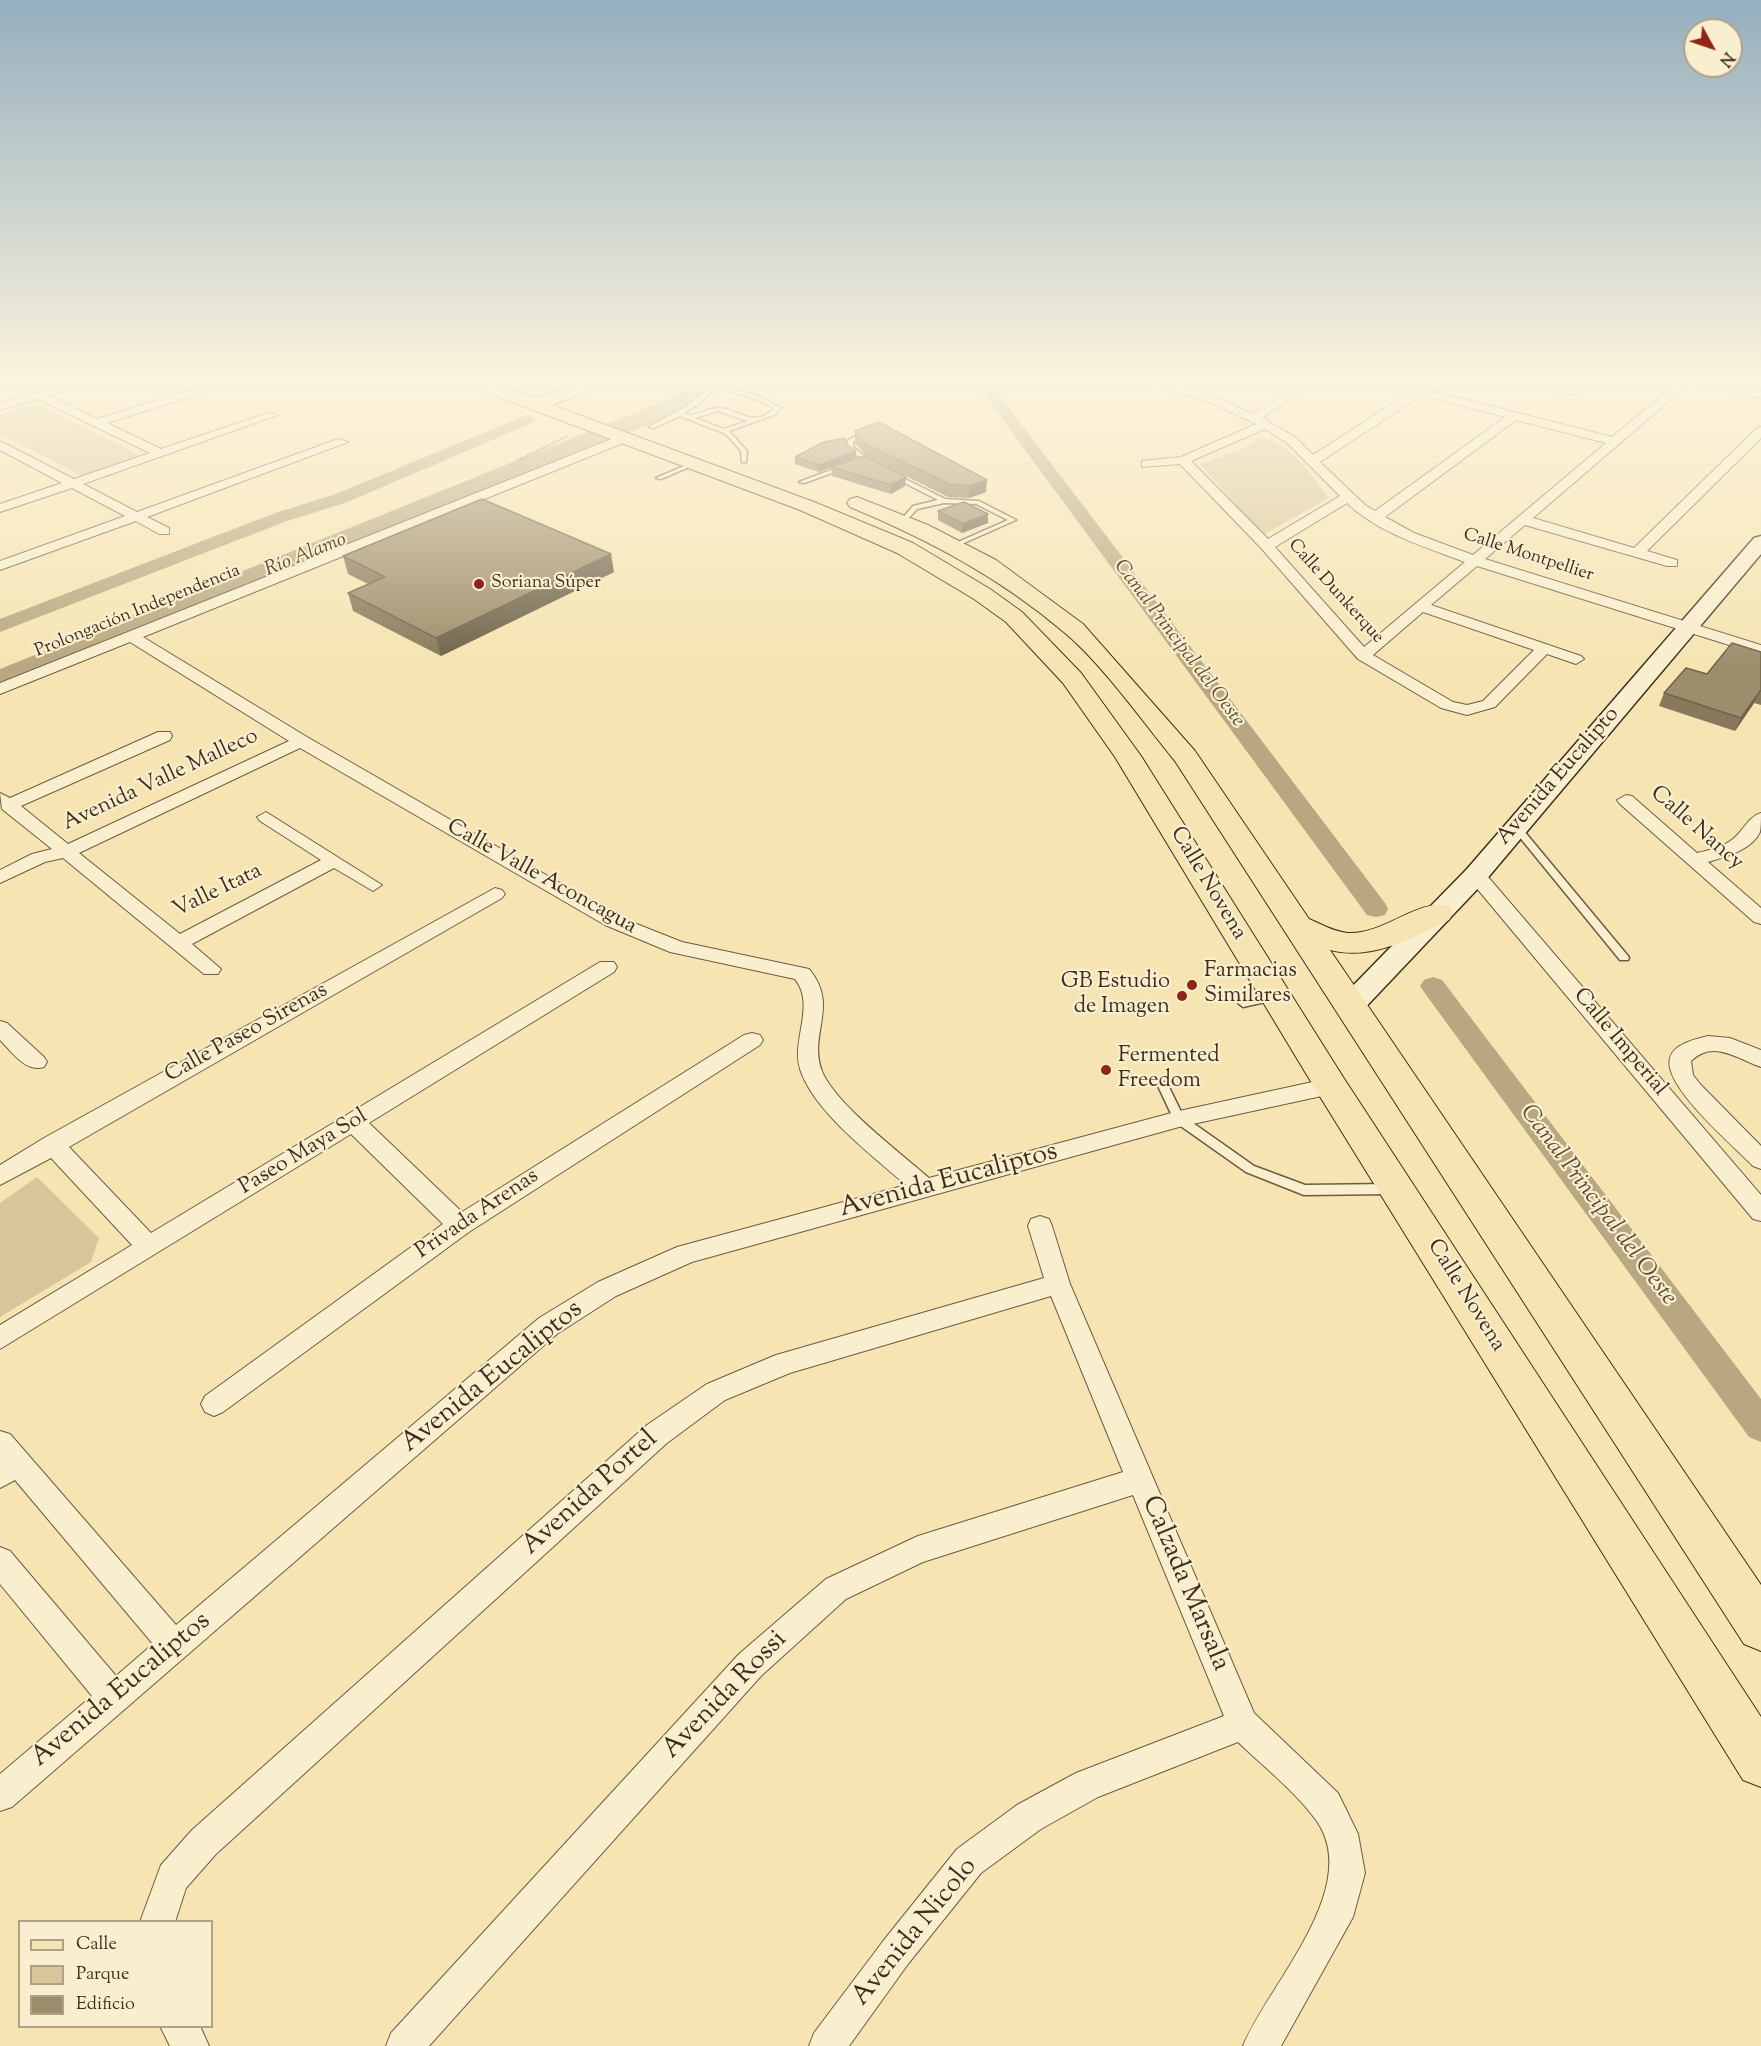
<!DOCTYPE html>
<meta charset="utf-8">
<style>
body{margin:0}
#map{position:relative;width:1761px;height:2046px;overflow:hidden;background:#f6e5b3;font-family:"Sorts Mill Goudy",serif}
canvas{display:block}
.legend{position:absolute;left:18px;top:1920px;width:195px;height:108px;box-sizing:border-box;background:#f9eece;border:2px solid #afa188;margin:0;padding:8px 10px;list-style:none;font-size:18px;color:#3f2e1e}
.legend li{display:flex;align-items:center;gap:12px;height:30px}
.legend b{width:30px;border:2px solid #afa188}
.north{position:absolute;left:1683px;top:18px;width:60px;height:60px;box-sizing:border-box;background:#f9eece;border:2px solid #afa188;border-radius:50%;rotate:130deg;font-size:16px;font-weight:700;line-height:24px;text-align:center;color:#3f2e1e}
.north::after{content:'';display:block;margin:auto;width:21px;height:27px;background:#8f2418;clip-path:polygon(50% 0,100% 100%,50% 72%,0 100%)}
</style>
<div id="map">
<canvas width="1761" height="2046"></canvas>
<ul class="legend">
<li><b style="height:8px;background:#f6e5b3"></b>Calle</li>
<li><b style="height:16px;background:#d7c69a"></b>Parque</li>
<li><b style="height:16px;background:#9e8d6b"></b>Edificio</li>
</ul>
<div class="north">N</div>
</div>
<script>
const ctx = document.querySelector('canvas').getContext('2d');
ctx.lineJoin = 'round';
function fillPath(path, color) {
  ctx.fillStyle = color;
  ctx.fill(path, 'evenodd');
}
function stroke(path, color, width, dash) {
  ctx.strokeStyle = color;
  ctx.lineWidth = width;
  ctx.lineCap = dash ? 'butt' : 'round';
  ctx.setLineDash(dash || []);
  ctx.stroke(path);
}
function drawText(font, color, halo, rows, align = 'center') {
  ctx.font = font + ' "Sorts Mill Goudy",serif';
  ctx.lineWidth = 4.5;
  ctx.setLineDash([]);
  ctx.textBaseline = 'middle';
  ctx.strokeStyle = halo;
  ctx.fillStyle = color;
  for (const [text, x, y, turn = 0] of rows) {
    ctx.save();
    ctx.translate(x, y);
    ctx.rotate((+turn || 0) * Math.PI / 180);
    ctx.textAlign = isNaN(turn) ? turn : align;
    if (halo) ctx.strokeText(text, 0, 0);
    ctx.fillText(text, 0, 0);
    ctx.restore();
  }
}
const green = new Path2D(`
 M 35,403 L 141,456 L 82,476 L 0,433 L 0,414 Z
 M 1259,438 C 1289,440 1312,476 1329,498 L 1263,535 L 1200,464 L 1248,447 Z
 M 37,1177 L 99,1238 L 91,1262 L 0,1317 L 0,1203 Z`);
const canal = new Path2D(`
 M 973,379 L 987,379 L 1385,903 L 1388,909 L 1385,915 L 1376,917 L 1367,915 Z
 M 527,415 L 532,417 L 535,420 L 532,423 L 345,503 L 287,521 L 0,632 L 0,619 L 275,513 L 333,495 Z
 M 1433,977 L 1442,980 L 1761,1399 L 1761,1442 L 1749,1437 L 1424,992 L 1420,986 L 1424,980 Z`);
const river = new Path2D(`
 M 688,379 L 712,379 L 706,395 L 687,409 L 0,691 L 0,669 L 669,399 L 686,387 Z`);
const path = new Path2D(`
 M 518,460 L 568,436`);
const lane = new Path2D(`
 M 308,379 L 315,379 L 283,390 L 278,389 Z
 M 716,379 L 722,379 L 718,384 L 763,398 L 781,408 L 774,415 L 729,431 L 747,451 L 746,462 L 742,462 L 741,451 L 726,434 L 680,416 L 654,428 L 649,427 L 687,406 L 703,393 ZM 716,387 L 759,400 L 774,408 C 752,431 737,406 716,408 C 705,409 695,418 684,413 L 700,403 ZM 718,411 L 748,421 L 724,429 L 695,418 Z
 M 862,433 L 867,434 L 853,442 L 853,447 L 873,463 L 873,465 L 869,465 L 847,448 L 848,440 Z
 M 691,463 L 696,464 L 661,479 L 656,478 Z
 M 844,465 L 846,466 L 846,468 L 804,483 L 799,482 Z
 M 891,474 L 895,474 L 945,499 L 979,501 L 1016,520 L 955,547 L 951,547 L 951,545 L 1008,520 L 976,504 L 944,503 L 917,509 L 905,522 L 901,522 L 901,520 L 913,506 L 938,500 L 891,476 Z
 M 1516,824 L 1519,825 L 1628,956 L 1629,958 L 1628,960 L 1620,960 L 1513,829 L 1511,827 L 1513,825 Z
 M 1275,993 L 1280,997 L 1279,999 L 1243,1007 L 1238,1003 L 1243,999 Z
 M 1163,1082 L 1167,1083 L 1183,1116 L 1254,1166 L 1305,1185 L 1391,1184 L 1395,1186 L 1397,1189 L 1395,1192 L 1391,1194 L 1304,1195 L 1246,1172 L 1175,1122 L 1158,1086 L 1159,1083 Z`);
const street = new Path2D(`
 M 84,379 L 100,379 L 49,396 L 97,419 L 207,385 L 215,385 L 215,389 L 107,423 L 161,449 L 268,413 L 278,415 L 83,484 L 137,512 L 338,439 L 348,442 L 147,517 L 169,528 L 169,534 L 159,534 L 136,521 L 0,570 L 0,561 L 125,516 L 72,488 L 0,512 L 0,504 L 62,483 L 0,450 L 0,441 L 74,479 L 150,453 L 38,399 L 0,410 L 0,403 Z
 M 1142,379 C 1179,379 1219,398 1253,414 L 1307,379 L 1319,379 L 1262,418 L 1295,437 L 1313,455 L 1410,392 L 1396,388 L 1394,386 L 1400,383 L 1612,437 L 1682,379 L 1704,379 L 1761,392 L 1761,398 L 1691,382 L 1533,518 L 1634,548 L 1757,428 L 1761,427 L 1761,438 L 1647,551 L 1677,560 L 1677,566 L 1667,566 L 1525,525 L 1485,559 L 1761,645 L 1761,655 L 1477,566 L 1431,605 L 1581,656 L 1584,659 L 1576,664 L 1547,654 L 1495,707 L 1467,715 L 1441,708 L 1358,659 L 1262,549 L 1180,464 L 1142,467 L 1142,461 L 1181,457 L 1256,424 L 1212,403 L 1143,381 ZM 1422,395 L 1505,417 L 1375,511 L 1365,505 L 1320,462 ZM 1516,420 L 1606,443 L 1473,555 L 1414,533 L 1385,517 ZM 1265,429 L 1287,443 L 1340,496 L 1268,539 L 1191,461 ZM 1347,503 C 1378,533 1425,547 1465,562 L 1364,647 L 1275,547 ZM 1423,612 L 1534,650 L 1483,701 L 1467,705 L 1453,702 L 1373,655 Z
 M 1510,379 L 1529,379 L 1579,392 L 1573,395 Z
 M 624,434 L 630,438 L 628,441 L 143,637 L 307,737 L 619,917 L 682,942 L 809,969 C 840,1006 808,1033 822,1071 C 835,1104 902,1154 929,1178 L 1179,1111 L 1331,1078 L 1339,1080 L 1342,1086 L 1339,1092 L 1331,1094 L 1179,1127 L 692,1262 L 616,1296 L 557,1334 L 12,1807 L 0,1811 L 0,1774 L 92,1696 L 0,1584 L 0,1547 L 10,1551 L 116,1676 L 153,1644 L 15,1480 L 0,1488 L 0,1431 L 10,1434 L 176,1625 L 539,1318 L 598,1282 L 677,1247 L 906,1185 C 873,1156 813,1111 800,1069 C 791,1040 816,1005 795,979 L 670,952 L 605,925 L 300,748 L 79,853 L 180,934 L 321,860 L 260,821 L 257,817 L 266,812 L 382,885 L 373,891 L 334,868 L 192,944 L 221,969 L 218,974 L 204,974 L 63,858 L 45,862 L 0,883 L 0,870 L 32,854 L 52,849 L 2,809 L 0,793 L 10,798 L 158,732 L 170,732 L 172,736 L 170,740 L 21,806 L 68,844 L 289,741 L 130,642 L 0,694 L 0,683 Z
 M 1626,795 L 1632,796 L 1697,853 C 1710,850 1723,847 1733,839 C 1743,831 1749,816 1761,813 C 1761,818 1761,827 1760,832 C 1752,850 1725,857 1708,862 L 1761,908 L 1761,924 L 1754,922 L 1620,804 L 1617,800 Z
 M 1476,869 L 1483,871 L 1761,1195 L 1761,1221 L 1753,1219 L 1469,879 L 1467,875 Z
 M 495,888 L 502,890 L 505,894 L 502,898 L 69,1147 L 151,1233 L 600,962 L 614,962 L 617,967 L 614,972 L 369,1123 L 462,1212 L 744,1035 L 752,1033 L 760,1035 L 763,1040 L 760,1045 L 469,1232 L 223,1412 L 214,1416 L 205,1412 L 201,1404 L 205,1396 L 443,1224 L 351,1134 L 0,1349 L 0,1325 L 132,1245 L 51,1158 L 0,1185 L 0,1165 L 44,1138 Z
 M 0,1021 L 7,1023 L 44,1057 L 47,1062 L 44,1067 C 26,1073 12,1052 0,1040 Z
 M 1708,1036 L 1730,1038 L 1761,1050 L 1761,1067 C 1737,1059 1714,1039 1691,1061 L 1693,1075 L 1700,1084 L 1761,1146 L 1761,1169 L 1753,1166 C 1734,1146 1662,1086 1670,1058 C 1673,1044 1696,1039 1708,1036 Z
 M 1040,1216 L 1049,1219 L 1052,1226 L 1070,1284 L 1254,1713 L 1338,1793 L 1358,1834 L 1365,1873 L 1353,1917 L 1281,2046 L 1243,2046 C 1269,1983 1368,1883 1313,1816 C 1292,1789 1263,1766 1238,1742 L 1098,1797 L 1041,1829 L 981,1873 L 908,1964 L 849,2046 L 809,2046 L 814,2033 L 884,1940 L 957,1849 L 1017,1805 L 1076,1773 L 1224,1716 L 1133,1495 L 923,1562 L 846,1599 L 761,1676 L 429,2046 L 386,2046 L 391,2033 L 739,1654 L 826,1579 L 918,1536 L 1123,1472 L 1051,1296 L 790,1373 L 725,1400 L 667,1443 L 216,1854 L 186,1888 L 175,1922 L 140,1922 L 161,1865 L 192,1830 L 647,1425 L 707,1384 L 776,1355 L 1044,1278 L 1028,1226 L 1031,1219 Z
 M 160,2026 L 200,2026 L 209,2046 L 170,2046 Z`);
const secondary = new Path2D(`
 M 1761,536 L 1761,554 L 1485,881 L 1360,1013 L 1350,1016 L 1340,1013 L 1336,1006 L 1340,999 L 1467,869 L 1754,538 Z`);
const primary = new Path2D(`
 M 458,379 L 482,379 L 536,398 L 590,379 L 613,379 L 611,383 L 552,405 L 814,502 L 913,543 L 990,589 L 1022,612 L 1081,673 L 1141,756 L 1343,1077 L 1761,1717 L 1761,1787 L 1743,1780 L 1319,1095 L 1115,757 L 1063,683 L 1006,622 L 974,599 L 897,553 L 800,510 L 461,383 Z
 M 857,497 L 928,525 L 996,560 L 1083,624 L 1195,751 L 1309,919 C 1321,924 1334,932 1348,933 C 1384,935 1418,898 1449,906 L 1453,913 L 1449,920 C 1412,938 1372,961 1330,950 L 1761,1585 L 1761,1651 L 1744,1644 L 1175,761 C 1143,722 1103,665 1065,633 C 999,577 929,540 850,507 L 847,503 L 850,499 Z`);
const wall = new Path2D(`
 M 855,431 L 986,492 L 969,498 L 948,497 L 867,457 L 855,443 Z
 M 845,443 L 856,458 L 819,472 L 795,464 L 795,457 Z
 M 831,467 L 905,486 L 891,494 L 832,476 Z
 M 938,511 L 988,514 L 988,523 L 962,533 L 938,520 Z
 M 343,556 L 614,572 L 441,656 L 353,611 L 348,593 L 368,584 L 348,574 Z
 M 1761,652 L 1761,705 L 1754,703 L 1735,731 L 1659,706 L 1664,693 L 1707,674 Z`);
const shadedWall = new Path2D(`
 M 856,451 L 856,458 L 819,472 L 819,465 Z
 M 906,477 L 905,486 L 891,494 L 891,485 Z
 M 987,480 L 986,492 L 969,498 L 970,486 Z
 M 988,514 L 988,523 L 962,533 L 963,524 Z
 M 611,554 L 614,572 L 441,656 L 436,638 Z
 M 1760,691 L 1754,703 L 1735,731 L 1741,718 Z`);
const building = new Path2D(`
 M 879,422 L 987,480 L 970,486 L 949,484 L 867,445 L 855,431 Z
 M 845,438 L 845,443 L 856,451 L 819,465 L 795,457 L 824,442 Z
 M 864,456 L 906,477 L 891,485 L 831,467 Z
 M 482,499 L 611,554 L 436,638 L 348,593 L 385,577 L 343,556 Z
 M 964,502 L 988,514 L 963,524 L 938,511 Z
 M 1732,643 L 1761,652 L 1761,691 L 1760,691 L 1741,718 L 1664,693 L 1686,668 L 1707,674 Z`);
const markers = [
 [479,584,6,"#8f2418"],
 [1192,985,6,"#8f2418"],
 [1182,996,6,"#8f2418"],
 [1106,1070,6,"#8f2418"]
];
const farStreetnames = [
 ["Calle Montpellier",1528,556,18],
 ["Calle Dunkerque",1335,592,48],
 ["Prolongación Independencia",138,612,-22]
];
const farPoinames = [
 ["Soriana Súper",491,584]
];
const farWaternames = [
 ["Río Alamo",306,556,-22],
 ["Canal Principal del Oeste",1178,644,53]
];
const streetNames = [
 ["Avenida Eucalipto",1559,777,-49],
 ["Avenida Valle Malleco",161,781,-25],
 ["Calle Nancy",1696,829,41],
 ["Calle Valle Aconcagua",541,878,29],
 ["Calle Novena",1207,884,59],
 ["Valle Itata",218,892,-26],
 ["Calle Paseo Sirenas",247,1034,-29],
 ["Calle Imperial",1619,1043,50],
 ["Paseo Maya Sol",304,1153,-31],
 ["Privada Arenas",478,1215,-34],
 ["Calle Novena",1465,1296,58]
];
const poiNames = [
 ["Farmacias",1204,972],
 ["Similares",1204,997],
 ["GB Estudio",1170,983,"right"],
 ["de Imagen",1170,1008,"right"],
 ["Fermented",1118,1057],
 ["Freedom",1118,1082]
];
const waterNames = [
 ["Canal Principal del Oeste",1597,1206,53]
];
const nearStreetnames = [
 ["Avenida Eucaliptos",949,1182,-15],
 ["Avenida Eucaliptos",493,1378,-39],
 ["Avenida Portel",591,1494,-42],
 ["Calzada Marsala",1184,1584,67],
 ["Avenida Eucaliptos",122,1691,-40],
 ["Avenida Rossi",726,1696,-46],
 ["Avenida Nicolo",916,1933,-51]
];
fillPath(green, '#d7c69a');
fillPath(canal, '#b8a780');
fillPath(river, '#b8a780');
stroke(lane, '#6d5c43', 3);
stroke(street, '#6d5c43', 2);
stroke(secondary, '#3f2e1e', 3);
stroke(primary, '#3f2e1e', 2);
stroke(path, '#3f2e1e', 2, [1, 1.5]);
fillPath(lane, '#f9eece');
fillPath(street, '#f9eece');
fillPath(secondary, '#f9eece');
fillPath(primary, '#f6e5b3');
fillPath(wall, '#88795c');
fillPath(shadedWall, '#6f634b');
fillPath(building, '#9e8d6b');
stroke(building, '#6f634b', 1.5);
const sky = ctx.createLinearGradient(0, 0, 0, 665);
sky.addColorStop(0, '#95afbe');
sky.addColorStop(0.57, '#fbf3dd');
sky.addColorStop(1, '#fbf3dd00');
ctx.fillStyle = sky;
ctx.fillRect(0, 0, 1761, 665);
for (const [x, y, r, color] of markers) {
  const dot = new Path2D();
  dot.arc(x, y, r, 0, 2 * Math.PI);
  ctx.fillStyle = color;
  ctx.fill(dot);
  stroke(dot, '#f9eece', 2);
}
drawText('18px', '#3f2e1e', '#f9eece', farStreetnames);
drawText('18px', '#3f2e1e', '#f9eece', farPoinames, 'left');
drawText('italic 20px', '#5d4c36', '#f9eece', farWaternames);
drawText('22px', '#3f2e1e', '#f9eece', streetNames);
drawText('22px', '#3f2e1e', '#f9eece', poiNames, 'left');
drawText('italic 24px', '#5d4c36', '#f9eece', waterNames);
drawText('27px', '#3f2e1e', '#f9eece', nearStreetnames);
</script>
